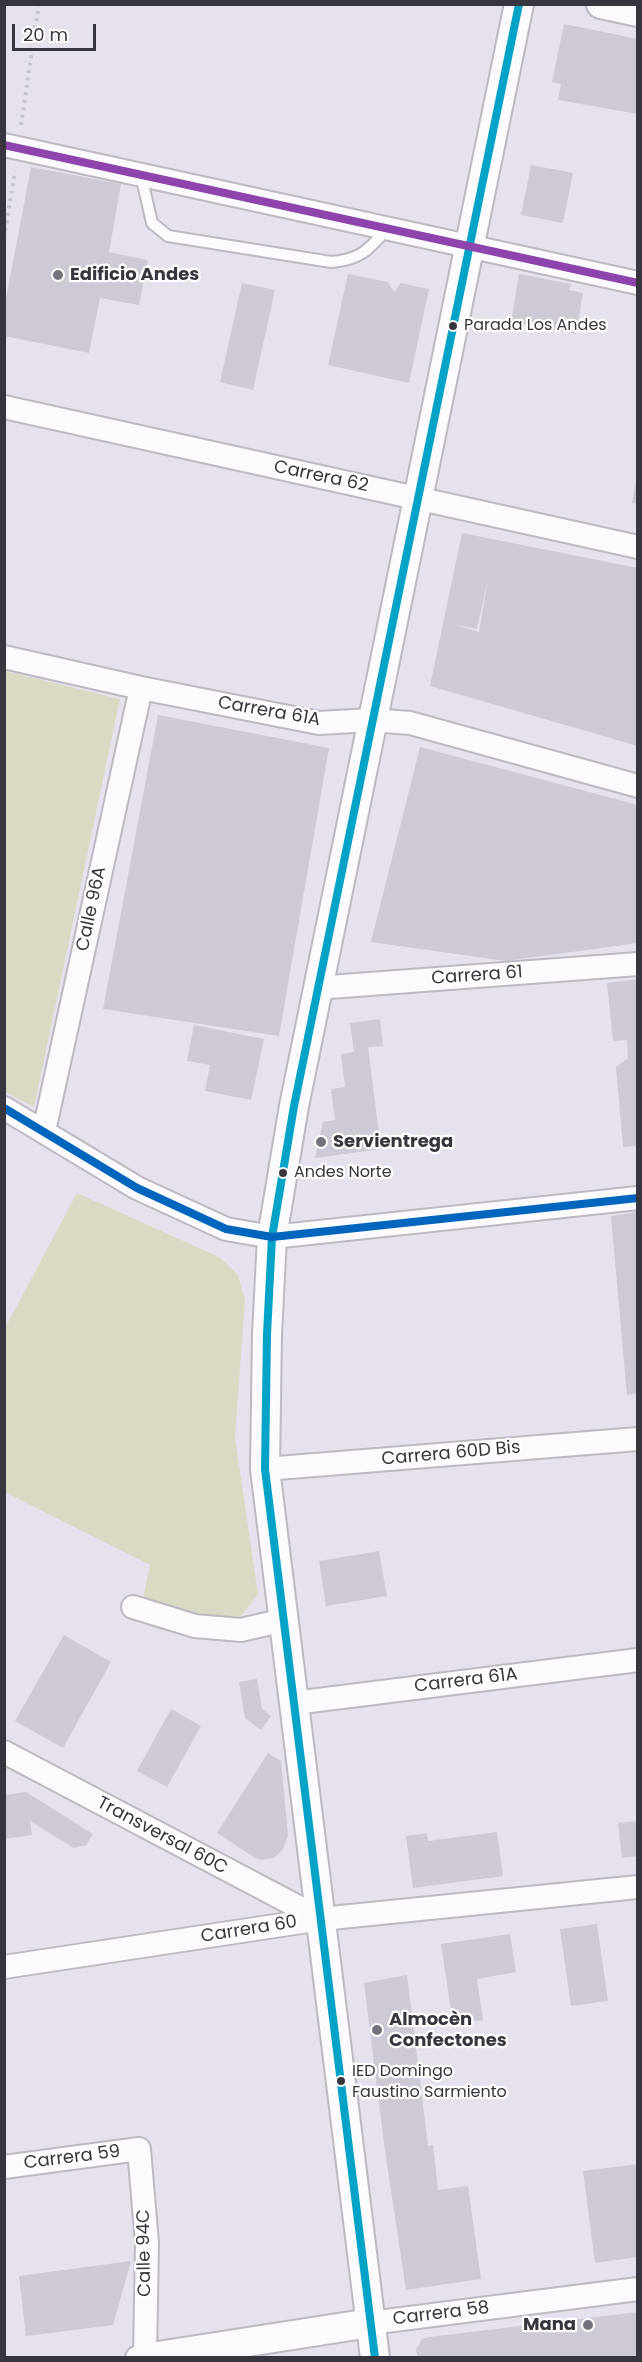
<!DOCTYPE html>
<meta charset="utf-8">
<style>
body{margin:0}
#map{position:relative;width:642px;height:2362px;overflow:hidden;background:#e7e1ee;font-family:Poppins,sans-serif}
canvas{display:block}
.frame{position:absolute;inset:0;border:6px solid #39353e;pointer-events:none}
.scale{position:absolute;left:12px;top:24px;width:84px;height:27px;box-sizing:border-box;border:3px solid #39353e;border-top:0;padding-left:8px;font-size:18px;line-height:21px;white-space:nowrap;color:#39353e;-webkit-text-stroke:4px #fff;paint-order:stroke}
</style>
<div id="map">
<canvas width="642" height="2362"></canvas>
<div class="frame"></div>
<div class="scale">20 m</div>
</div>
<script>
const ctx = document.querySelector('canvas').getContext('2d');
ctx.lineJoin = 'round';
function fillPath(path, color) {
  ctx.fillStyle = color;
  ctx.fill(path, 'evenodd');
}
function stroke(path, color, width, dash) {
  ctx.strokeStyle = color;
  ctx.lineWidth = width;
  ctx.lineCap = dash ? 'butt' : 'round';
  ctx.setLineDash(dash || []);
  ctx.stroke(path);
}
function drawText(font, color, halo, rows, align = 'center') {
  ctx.font = font + ' Poppins,sans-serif';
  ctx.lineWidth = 4.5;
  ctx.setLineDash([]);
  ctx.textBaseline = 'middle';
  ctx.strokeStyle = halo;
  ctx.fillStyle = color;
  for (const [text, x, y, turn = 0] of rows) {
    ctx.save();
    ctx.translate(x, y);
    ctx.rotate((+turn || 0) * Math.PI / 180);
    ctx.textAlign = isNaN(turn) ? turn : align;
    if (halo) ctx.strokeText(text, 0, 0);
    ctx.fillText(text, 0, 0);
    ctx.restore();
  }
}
const green = new Path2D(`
 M 5,671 L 120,699 L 34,1107 L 5,1092 Z
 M 77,1193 L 219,1257 L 238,1275 L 245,1300 L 235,1437 L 258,1595 L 240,1617 L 188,1613 L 143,1599 L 150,1565 L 5,1492 L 4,1330 Z`);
const building = new Path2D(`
 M 564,24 L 638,39 L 638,114 L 558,100 L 561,84 L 552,82 Z
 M 531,165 L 573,173 L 563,223 L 521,215 Z
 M 31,167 L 121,184 L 109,252 L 148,260 L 139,305 L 100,298 L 89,353 L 4,336 L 4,309 Z
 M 348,274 L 388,282 L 394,292 L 401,283 L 429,289 L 409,383 L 328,365 Z
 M 519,274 L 571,284 L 569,290 L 583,293 L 576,334 L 511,322 Z
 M 242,283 L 275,290 L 253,390 L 220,382 Z
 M 636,480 L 638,480 L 638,504 L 632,503 Z
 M 462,533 L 638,568 L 638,746 L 430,686 ZM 488,579 L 479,632 L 455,625 L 477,629 Z
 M 158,715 L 329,748 L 279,1036 L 103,1009 Z
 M 420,747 L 638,805 L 638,943 L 506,961 L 371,942 Z
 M 638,979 L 638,1146 L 623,1147 L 616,1067 L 628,1058 L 627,1040 L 613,1041 L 607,983 Z
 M 380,1019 L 383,1046 L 368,1047 L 381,1149 L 315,1158 L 323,1122 L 335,1120 L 331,1089 L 345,1087 L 341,1054 L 354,1052 L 350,1023 Z
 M 194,1025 L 264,1039 L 251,1100 L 205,1091 L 210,1065 L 187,1061 Z
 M 638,1212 L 638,1393 L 627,1395 L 611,1216 Z
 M 379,1551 L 387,1596 L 326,1606 L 319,1561 Z
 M 64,1635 L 111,1662 L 63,1748 L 15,1721 Z
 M 257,1679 L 262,1709 L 271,1716 L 261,1730 L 245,1718 L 239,1682 Z
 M 171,1709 L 201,1726 L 167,1787 L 137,1771 Z
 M 268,1753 L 281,1761 L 288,1835 L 283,1849 L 274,1858 L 261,1860 L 255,1858 L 217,1833 Z
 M 26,1792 L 93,1834 L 86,1845 L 74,1848 L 30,1821 L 32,1835 L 4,1839 L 4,1795 Z
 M 638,1821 L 638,1856 L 622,1858 L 618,1823 Z
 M 497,1832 L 503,1876 L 413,1888 L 406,1836 L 427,1833 L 428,1841 Z
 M 597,1924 L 608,2001 L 571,2006 L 560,1929 Z
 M 510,1934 L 516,1972 L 477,1979 L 483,2020 L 453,2024 L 441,1944 Z
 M 407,1975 L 428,2146 L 433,2145 L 438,2190 L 468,2186 L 481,2279 L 406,2290 L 385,2151 L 364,1983 Z
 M 638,2164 L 638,2257 L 595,2263 L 583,2171 Z
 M 131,2261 L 113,2325 L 26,2336 L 19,2276 Z
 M 638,2312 L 638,2358 L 418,2358 L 416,2350 L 419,2344 L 422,2339 L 429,2337 Z`);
const path = new Path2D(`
 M 21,125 L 39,4
 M 4,238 L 15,171`);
const service = new Path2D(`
 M 141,175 L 152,223 L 168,236 L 331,262 C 361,260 369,249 388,228`);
const minor = new Path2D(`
 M 4,145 L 638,283
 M 4,407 L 638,547
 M 4,657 L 141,688 L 319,723 L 371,720 L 410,723 L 638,786
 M 316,988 L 638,964
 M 4,1108 L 137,1188 L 226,1229 L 272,1237 L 638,1198
 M 44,1131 L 141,688
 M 265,1469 L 638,1439
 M 133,1607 L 195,1626 L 241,1630 L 284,1620
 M 294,1703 L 638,1660
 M 4,1752 L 321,1919
 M 4,1967 L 321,1919 L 638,1887
 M 4,2167 L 139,2149 L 147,2243 L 145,2357 L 137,2358
 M 370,2323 L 638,2289`);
const tertiary = new Path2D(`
 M 601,4 L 638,12
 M 145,2358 L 370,2323
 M 375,2358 L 265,1469 L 267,1334 L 272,1237 L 294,1106 L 519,4`);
const bus1 = new Path2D(`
 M 375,2358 L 265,1469 L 267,1334 L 272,1237 L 294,1106 L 519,4`);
const bus2 = new Path2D(`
 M 4,145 L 638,283`);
const bus3 = new Path2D(`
 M 4,1108 L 137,1188 L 226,1229 L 272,1237 L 638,1198`);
const markers = [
 [58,275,6,"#76717c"],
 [453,326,5,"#39353e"],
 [321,1142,6,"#76717c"],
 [283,1173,5,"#39353e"],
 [377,2030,6,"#76717c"],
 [341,2081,5,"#39353e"],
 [588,2325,6,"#76717c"]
];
const busNames = [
 ["Parada Los Andes",464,326],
 ["Andes Norte",294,1173],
 ["IED Domingo",352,2072],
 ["Faustino Sarmiento",352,2093]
];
const poiNames = [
 ["Edificio Andes",70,275],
 ["Servientrega",333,1142],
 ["Almocèn",389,2020],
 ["Confectones",389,2041],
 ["Mana",576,2325,"right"]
];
const streetNames = [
 ["Carrera 62",321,477,12],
 ["Carrera 61A",269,712,10],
 ["Calle 96A",92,909,-78],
 ["Carrera 61",477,976,-4],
 ["Carrera 60D Bis",451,1454,-5],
 ["Carrera 61A",466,1681,-7],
 ["Transversal 60C",162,1836,28],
 ["Carrera 60",249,1930,-9],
 ["Carrera 59",72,2158,-7],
 ["Calle 94C",145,2253,-91],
 ["Carrera 58",441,2314,-7]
];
fillPath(green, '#dad9c4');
fillPath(building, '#cec9d4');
stroke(service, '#bdb8c2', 14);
stroke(minor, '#bdb8c2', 26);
stroke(tertiary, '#bdb8c2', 32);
stroke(path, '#c8c5ca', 4, [3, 4.5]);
stroke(service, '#fbfafc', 10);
stroke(minor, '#fbfafc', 22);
stroke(tertiary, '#fbfafc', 28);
stroke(bus1, '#03a3c7', 8);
stroke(bus2, '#8e44ad', 8);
stroke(bus3, '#0065bd', 8);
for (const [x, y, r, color] of markers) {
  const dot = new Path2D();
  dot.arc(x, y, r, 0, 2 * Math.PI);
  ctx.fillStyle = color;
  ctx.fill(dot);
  stroke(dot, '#fff', 2);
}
drawText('16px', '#39353e', '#fff', busNames, 'left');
drawText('bold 18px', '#39353e', '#fff', poiNames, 'left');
drawText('18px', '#39353e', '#fff', streetNames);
</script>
